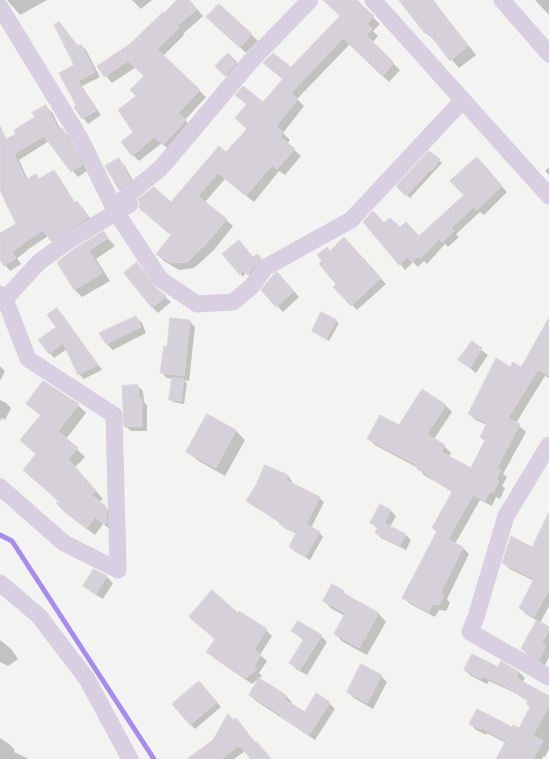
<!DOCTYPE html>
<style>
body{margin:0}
canvas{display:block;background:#f3f3f1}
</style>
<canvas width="549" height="759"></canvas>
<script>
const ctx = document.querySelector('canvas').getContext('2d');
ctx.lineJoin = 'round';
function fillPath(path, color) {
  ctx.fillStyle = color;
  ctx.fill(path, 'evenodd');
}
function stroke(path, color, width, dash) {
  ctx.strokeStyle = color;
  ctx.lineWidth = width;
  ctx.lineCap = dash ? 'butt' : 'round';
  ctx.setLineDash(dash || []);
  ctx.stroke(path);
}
const shadow = new Path2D(`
 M 7,0 L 47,0 L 20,15 Z
 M 132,0 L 152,0 L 141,9 Z
 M 177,0 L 189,0 L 203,16 L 183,34 L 184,35 L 163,56 L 206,97 L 185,120 L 192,128 L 170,151 L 162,143 L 139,161 L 133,155 L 137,96 L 146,77 L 136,67 L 112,83 L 98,66 L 131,45 Z
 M 324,0 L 355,0 L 380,24 L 373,31 L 378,36 L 372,43 L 400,70 L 389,82 L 350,44 L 297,99 L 304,106 L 283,133 L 290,140 L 287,144 L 301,156 L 285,175 L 279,171 L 254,202 L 225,179 L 205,202 L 233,226 L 214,250 L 194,268 L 179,270 L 164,261 L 157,254 L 171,235 L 147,214 L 171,203 L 226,153 L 248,129 L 247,105 L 237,95 L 263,104 L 284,80 L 264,63 L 292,69 L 341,17 Z
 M 400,0 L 433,0 L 476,55 L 459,68 L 434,39 L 434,40 L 425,32 Z
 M 535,0 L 549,0 L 549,15 Z
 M 219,5 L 258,41 L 246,53 L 213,23 Z
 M 81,45 L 86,50 L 100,77 L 82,86 L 101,115 L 88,124 L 75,107 L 77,106 L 75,65 L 78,47 Z
 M 228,54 L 239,65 L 229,78 L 216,66 Z
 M 46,107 L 52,112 L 61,130 L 62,130 L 68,135 L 87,171 L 78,177 L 49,141 L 19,160 L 28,180 L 35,175 L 40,180 L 54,171 L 59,177 L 75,203 L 77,202 L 83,208 L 93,223 L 57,246 L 48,236 L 27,250 L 27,251 L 17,258 L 21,264 L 10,271 L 5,265 L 0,257 L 0,235 L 17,224 L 0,188 L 0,143 L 18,134 Z
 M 119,160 L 125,166 L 136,186 L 125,195 L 119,189 Z
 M 439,160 L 442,163 L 410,198 L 397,186 Z
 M 482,164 L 507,192 L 484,215 L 480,212 L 456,234 L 459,237 L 448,247 L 445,244 L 427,264 L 424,261 L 418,267 L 413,262 L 405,270 L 400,264 L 385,224 L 400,228 L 419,237 L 465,196 Z
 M 549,167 L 549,175 L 545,171 Z
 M 103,233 L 115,246 L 96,259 L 110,281 L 82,297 L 74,289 L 74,250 Z
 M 349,244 L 386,284 L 357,310 L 335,287 L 337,284 L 323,261 L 330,252 Z
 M 224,254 L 261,258 L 263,262 L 251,277 L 246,271 L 243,277 Z
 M 137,264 L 143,270 L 156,289 L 171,302 L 158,313 L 152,307 Z
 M 283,279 L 299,297 L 283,312 L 262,290 Z
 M 57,309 L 62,314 L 102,370 L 84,379 L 79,374 L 67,349 L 54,358 L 50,353 L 57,327 Z
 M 322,313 L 339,323 L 329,341 L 313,331 Z
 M 136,317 L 142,323 L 146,333 L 113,350 L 107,344 Z
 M 189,321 L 195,327 L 189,381 L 184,380 L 187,383 L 184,404 L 173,402 L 170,399 L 173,379 L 167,378 L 161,372 L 168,348 Z
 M 549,324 L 549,378 L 545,376 L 516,423 L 526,432 L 503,474 L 507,477 L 502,486 L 505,488 L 500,499 L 496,497 L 492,506 L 480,500 L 455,544 L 463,548 L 469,554 L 447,599 L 450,603 L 446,611 L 439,610 L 435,617 L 410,604 L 403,597 L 437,532 L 433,528 L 453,492 L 424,475 L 418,468 L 375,445 L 368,439 L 399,426 L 445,405 L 452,412 L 434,439 L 444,446 L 451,453 L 448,457 L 471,469 L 486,442 L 481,437 L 487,425 L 476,420 L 469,414 L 510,369 L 521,369 Z
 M 472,343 L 488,355 L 476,373 L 460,360 Z
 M 0,366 L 5,371 L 0,381 Z
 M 44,382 L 78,405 L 86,413 L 66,439 L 85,457 L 75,467 L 103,499 L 99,502 L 114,515 L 113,531 L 103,524 L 95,535 L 76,521 L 58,503 L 59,502 L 24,470 L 37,455 L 41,416 L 27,404 Z
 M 138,386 L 143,391 L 144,402 L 147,405 L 147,431 L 131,431 L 125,426 Z
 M 0,400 L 6,403 L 11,408 L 5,420 L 2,418 L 0,421 Z
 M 208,416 L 236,431 L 245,440 L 225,476 L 197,460 L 188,452 Z
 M 266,466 L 288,476 L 292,481 L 291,484 L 319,498 L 324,502 L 311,528 L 319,532 L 323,537 L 310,560 L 294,551 L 290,547 L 297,534 L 284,528 L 280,523 L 252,505 L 248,501 L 257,486 Z
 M 381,505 L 391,511 L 396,516 L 390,527 L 406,535 L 411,540 L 406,550 L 381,538 L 376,532 L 378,529 L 372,523 Z
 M 549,515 L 549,606 L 540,623 L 549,628 L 549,657 L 545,665 L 528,655 L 522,649 L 538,621 L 526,614 L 520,608 L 534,581 L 510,569 L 504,563 L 532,548 Z
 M 94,570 L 107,577 L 113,583 L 103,599 L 91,592 L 85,586 Z
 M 343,591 L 349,598 L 379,614 L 386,622 L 367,655 L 343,642 L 335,634 L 345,616 L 332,609 L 324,601 Z
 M 238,614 L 266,630 L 272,636 L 260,655 L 267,661 L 259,673 L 262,676 L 252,684 L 214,658 L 208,652 L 216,640 Z
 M 293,631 L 321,636 L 327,642 L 307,675 L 296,669 L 291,663 L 304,641 Z
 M 0,640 L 11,649 L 18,659 L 8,666 L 0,662 Z
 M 362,666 L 381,676 L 387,682 L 373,709 L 354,698 L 348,692 Z
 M 499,669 L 519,672 L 525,678 L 522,683 L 549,697 L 549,749 L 545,757 L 543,756 L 542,759 L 497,759 L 506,743 L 487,733 L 487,735 L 476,730 L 471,724 L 519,729 L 531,707 L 528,701 L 513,692 L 489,681 L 487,684 L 471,676 L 465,670 Z
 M 259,679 L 286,696 L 292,702 L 290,704 L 305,713 L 316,695 L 329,703 L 335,709 L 315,740 L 256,701 L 250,695 Z
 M 199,682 L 221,707 L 195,729 L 190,724 Z
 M 236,719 L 256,743 L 256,742 L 262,748 L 271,759 L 253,759 L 245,751 L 234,759 L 199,759 L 214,741 Z
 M 0,738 L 9,744 L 15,750 L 14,752 L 29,759 L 0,759 Z`);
const stream = new Path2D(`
 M 0,535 L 12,541 L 154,759`);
const building = new Path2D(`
 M 179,0 L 189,0 L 197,9 L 177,26 L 179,28 L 157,49 L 200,90 L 178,113 L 186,120 L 163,145 L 154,137 L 132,156 L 121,142 L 133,132 L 118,110 L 136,96 L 130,90 L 144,76 L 128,61 L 104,77 L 97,66 L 130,44 L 163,12 L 164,13 Z
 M 323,0 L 357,0 L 364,7 L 374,16 L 367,24 L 372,29 L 366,35 L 394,63 L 382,76 L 343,38 L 291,93 L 298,99 L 276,126 L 284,133 L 280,137 L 295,149 L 277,169 L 272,165 L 246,196 L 218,173 L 198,196 L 227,219 L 207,243 L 187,262 L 171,263 L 156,254 L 171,235 L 139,208 L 140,203 L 138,199 L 154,187 L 171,202 L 219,146 L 226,152 L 247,129 L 235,118 L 247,104 L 235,95 L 243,86 L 263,102 L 283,79 L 263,63 L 273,53 L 291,67 L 340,16 Z
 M 399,0 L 433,0 L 468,46 L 450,61 L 427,31 L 425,33 Z
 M 219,4 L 252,34 L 240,48 L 206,17 Z
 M 59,22 L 78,46 L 81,44 L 95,72 L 78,81 L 97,110 L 82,119 L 74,107 L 76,105 L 59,73 L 74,65 L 54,25 Z
 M 228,53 L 237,62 L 225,76 L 215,66 Z
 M 46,105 L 59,130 L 62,128 L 71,143 L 82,165 L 71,172 L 44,136 L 14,154 L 26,180 L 36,174 L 39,179 L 54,170 L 74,203 L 77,201 L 88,217 L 51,241 L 43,230 L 22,244 L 22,245 L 12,252 L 16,258 L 4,266 L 0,260 L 0,233 L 16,224 L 0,190 L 0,126 L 6,139 L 16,134 L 14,130 L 35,117 L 32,113 Z
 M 429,151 L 440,159 L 431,171 L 430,170 L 406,196 L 396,186 Z
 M 477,157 L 502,186 L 477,210 L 474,207 L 451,228 L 454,231 L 442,242 L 439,239 L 420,259 L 417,256 L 412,262 L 407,257 L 399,265 L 363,222 L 373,211 L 384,223 L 390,218 L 400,227 L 406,222 L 419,236 L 464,195 L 450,181 Z
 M 119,158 L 131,180 L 119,190 L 105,166 Z
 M 104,231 L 108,238 L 89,250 L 102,273 L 74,290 L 57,262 L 74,249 Z
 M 344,237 L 381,278 L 351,306 L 333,287 L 336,284 L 319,264 L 322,261 L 317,255 L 327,247 L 330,251 Z
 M 239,240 L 253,257 L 258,254 L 261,258 L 247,275 L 243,270 L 240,275 L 222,254 Z
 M 137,262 L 152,285 L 166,296 L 152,308 L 124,273 Z
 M 277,272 L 294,291 L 276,307 L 261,290 L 273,275 Z
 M 57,308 L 98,365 L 78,375 L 63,343 L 49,354 L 38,340 L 56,327 L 47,315 Z
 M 321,312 L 337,320 L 326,339 L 312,331 Z
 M 136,316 L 141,327 L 106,344 L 99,333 Z
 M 170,318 L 190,320 L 184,376 L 160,373 L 164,346 L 167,347 Z
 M 549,318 L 549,376 L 538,370 L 508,418 L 520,424 L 497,468 L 501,470 L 496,479 L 499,481 L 493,493 L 490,491 L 485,501 L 473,495 L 448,539 L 463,547 L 441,592 L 444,596 L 439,605 L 432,604 L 429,612 L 402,598 L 437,531 L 432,528 L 453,490 L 429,478 L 430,476 L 417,469 L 418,467 L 413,463 L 367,439 L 380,415 L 399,425 L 422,389 L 446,405 L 427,434 L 445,445 L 441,452 L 471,468 L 485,440 L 480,437 L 487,423 L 468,414 L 496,358 L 510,367 L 513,362 L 521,367 Z
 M 472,341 L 482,348 L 470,368 L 458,360 Z
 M 172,377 L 184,379 L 181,401 L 169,400 Z
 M 43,381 L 79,404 L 58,431 L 78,448 L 68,459 L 96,491 L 91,495 L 106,506 L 107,522 L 105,525 L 95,517 L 87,528 L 67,514 L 56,503 L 59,501 L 23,470 L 36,454 L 20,440 L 41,415 L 26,404 Z
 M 138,385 L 139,399 L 142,399 L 142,426 L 124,427 L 122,386 Z
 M 207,414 L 236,430 L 216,468 L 186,452 Z
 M 265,465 L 288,475 L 286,480 L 320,497 L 306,524 L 320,532 L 305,557 L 289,547 L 296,533 L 279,524 L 280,522 L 246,501 L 256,485 Z
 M 380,504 L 391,510 L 384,523 L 406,534 L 400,546 L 375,533 L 378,527 L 370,523 Z
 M 549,512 L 549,590 L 534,617 L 519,608 L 534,579 L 502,563 L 511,536 L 532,547 Z
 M 94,569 L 107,576 L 96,594 L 83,586 Z
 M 332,584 L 344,591 L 343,593 L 379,613 L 359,648 L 334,634 L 345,613 L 323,601 Z
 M 212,590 L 238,613 L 239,611 L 267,629 L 254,650 L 261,654 L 254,667 L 257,669 L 246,678 L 206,652 L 215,639 L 189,617 Z
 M 537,620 L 549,627 L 549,630 L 541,644 L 546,646 L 539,660 L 521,649 Z
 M 298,621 L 322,635 L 300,670 L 289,663 L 304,639 L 291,631 Z
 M 472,654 L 498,667 L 501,661 L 519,672 L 516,678 L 549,696 L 549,706 L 533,735 L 543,741 L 533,759 L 496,759 L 506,741 L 481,728 L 480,729 L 469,724 L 477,709 L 512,727 L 513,725 L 519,728 L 530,707 L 527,705 L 527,699 L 506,687 L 483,676 L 481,679 L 464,670 Z
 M 361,664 L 382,675 L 367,703 L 347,692 Z
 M 259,678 L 286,695 L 284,699 L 305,712 L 316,693 L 330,702 L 309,735 L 280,716 L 281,715 L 249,695 Z
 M 199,681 L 217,702 L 190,725 L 172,704 Z
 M 228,714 L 233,720 L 236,718 L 255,743 L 256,741 L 271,759 L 251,759 L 241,747 L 240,748 L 238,746 L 221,759 L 187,759 L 213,740 Z`);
const street = new Path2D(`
 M 373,0 L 549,196
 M 502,0 L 549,54
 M 0,7 L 80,138 L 116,212 L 160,279 L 197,304 L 233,302 L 251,287 L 266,267 L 351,220 L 463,100
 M 0,294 L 5,299 L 28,359 L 114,415 L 118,570 L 64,543 L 0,487
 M 5,299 L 39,262 L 68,241 L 130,204 L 124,198 L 161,168 L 250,62 L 310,0
 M 549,445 L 506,516 L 476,617 L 470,632 L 549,677
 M 0,583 L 39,616 L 87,679 L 130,759`);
fillPath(shadow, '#0003');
stroke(stream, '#a58cee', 5);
fillPath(building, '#d6d0d8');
stroke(building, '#dad5dc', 1);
stroke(street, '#d8cfe1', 17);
</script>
